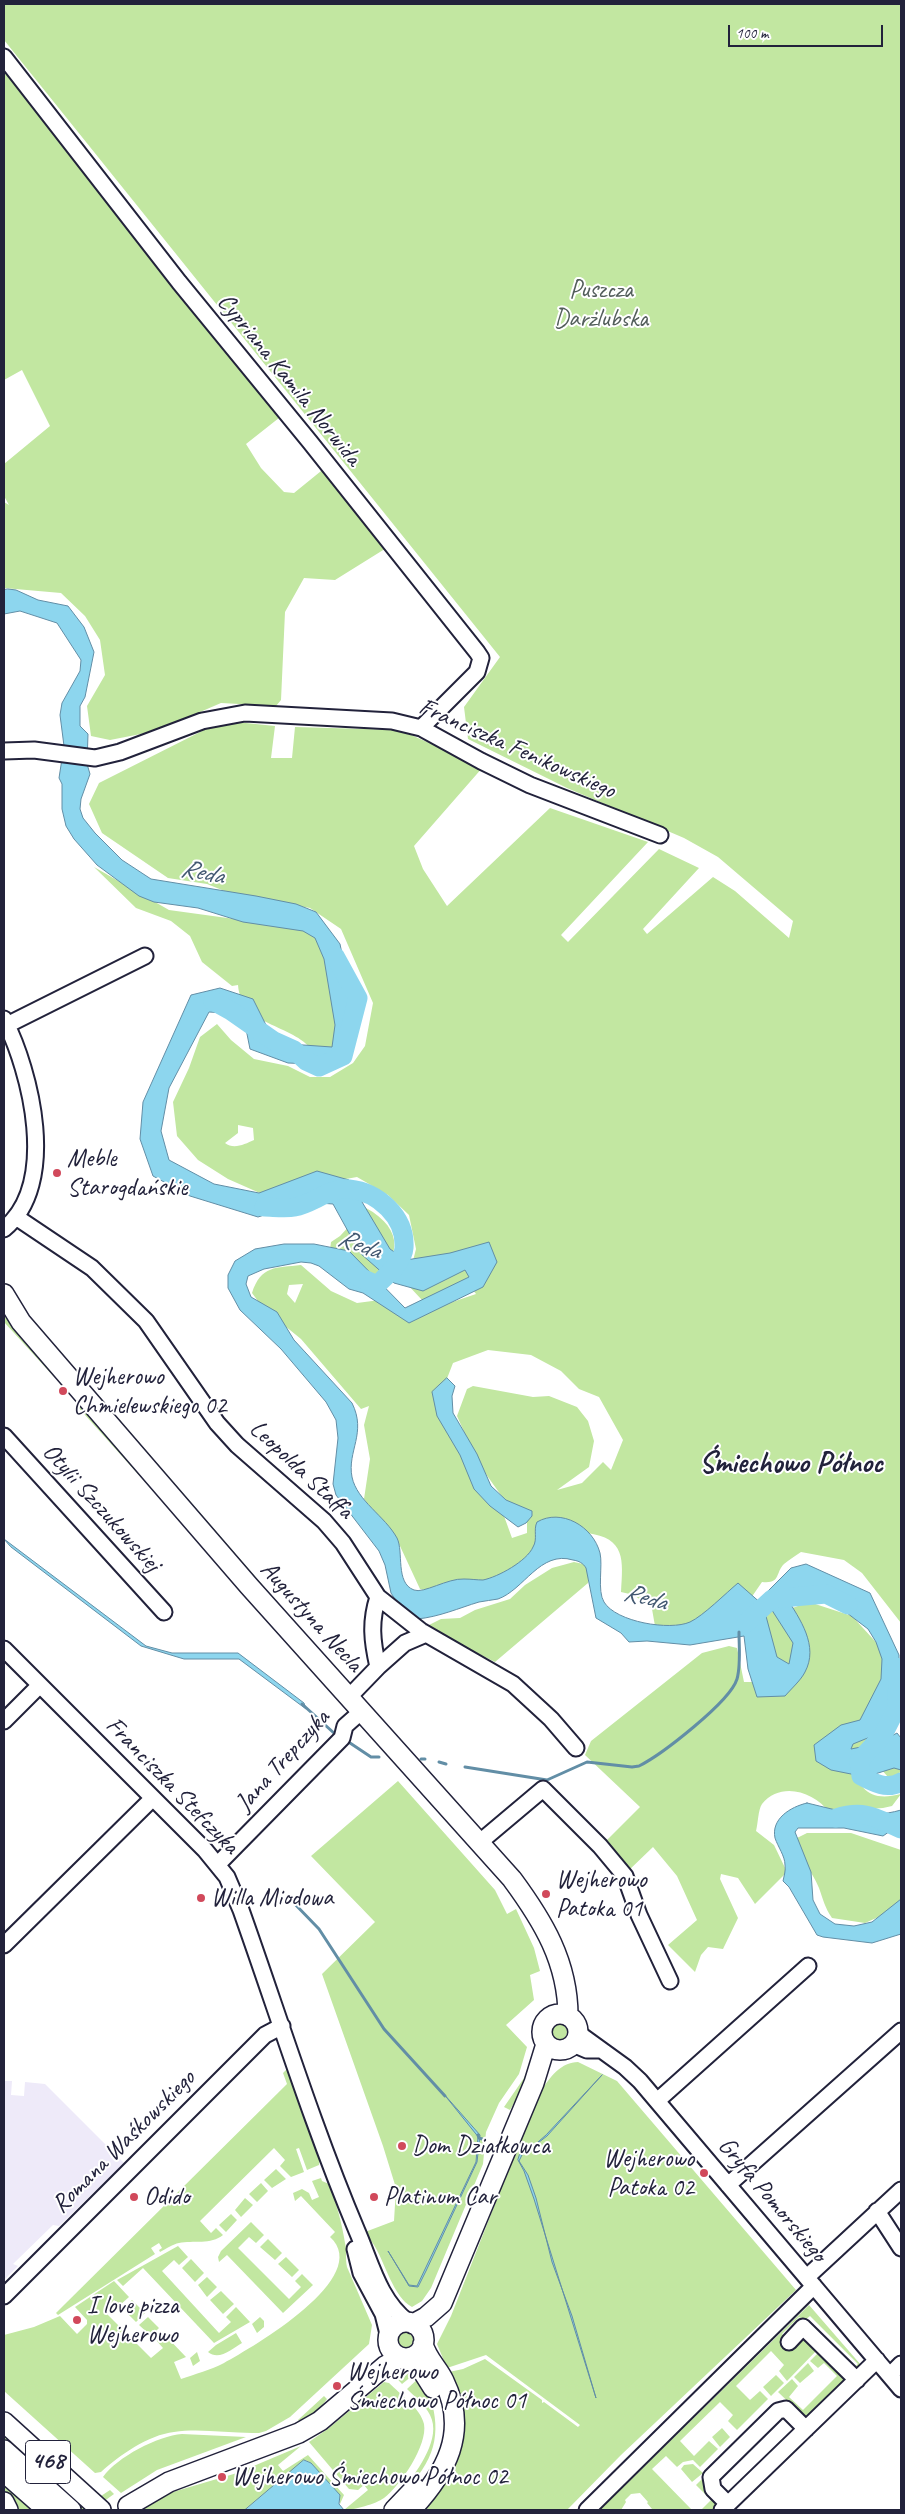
<!DOCTYPE html>
<meta charset="utf-8">
<style>
body{margin:0}
#map{position:relative;width:905px;height:2514px;overflow:hidden;background:#fff;font-family:Caveat,sans-serif}
canvas{display:block}
.frame{position:absolute;inset:0;border:5px solid #22223b;pointer-events:none}
.scale{position:absolute;left:728px;top:25px;width:155px;height:22px;box-sizing:border-box;border:2px solid #22223b;border-top:0;padding-left:6px;font-size:15px;line-height:18px;white-space:nowrap;color:#22223b;-webkit-text-stroke:4px #fff;paint-order:stroke}
</style>
<div id="map">
<canvas width="905" height="2514"></canvas>
<div class="frame"></div>
<div class="scale">100 m</div>
</div>
<script>
const ctx = document.querySelector('canvas').getContext('2d');
ctx.lineJoin = 'round';
function fillPath(path, color) {
  ctx.fillStyle = color;
  ctx.fill(path, 'evenodd');
}
function stroke(path, color, width, dash) {
  ctx.strokeStyle = color;
  ctx.lineWidth = width;
  ctx.lineCap = dash ? 'butt' : 'round';
  ctx.setLineDash(dash || []);
  ctx.stroke(path);
}
function drawText(font, color, halo, rows, align = 'center') {
  ctx.font = font + ' Caveat,sans-serif';
  ctx.lineWidth = 4;
  ctx.setLineDash([]);
  ctx.textBaseline = 'middle';
  ctx.strokeStyle = halo;
  ctx.fillStyle = color;
  for (const [text, x, y, turn = 0] of rows) {
    ctx.save();
    ctx.translate(x, y);
    ctx.rotate((+turn || 0) * Math.PI / 180);
    ctx.textAlign = isNaN(turn) ? turn : align;
    if (halo) ctx.strokeText(text, 0, 0);
    ctx.fillText(text, 0, 0);
    ctx.restore();
  }
}
const built = new Path2D(`
 M 4,2081 L 12,2081 L 11,2095 L 24,2096 L 25,2082 L 45,2084 L 124,2163 L 59,2226 L 53,2225 L 13,2264 L 18,2266 L 4,2280 Z`);
const green = new Path2D(`
 M 4,4 L 901,4 L 901,1623 L 862,1573 L 844,1560 L 801,1552 C 795,1556 789,1560 784,1564 C 775,1573 781,1584 762,1582 L 742,1611 L 722,1623 L 655,1626 L 652,1609 L 634,1595 L 621,1592 C 623,1560 626,1538 587,1533 C 543,1556 470,1601 420,1589 L 400,1546 L 364,1499 L 370,1459 L 364,1425 L 369,1406 L 361,1409 L 301,1339 L 263,1308 L 252,1293 C 261,1265 276,1268 301,1265 L 331,1291 L 357,1303 L 380,1300 L 408,1317 L 476,1294 L 470,1286 L 422,1300 L 407,1284 L 416,1249 L 409,1215 L 388,1195 L 357,1177 L 262,1194 L 228,1179 L 198,1160 L 177,1136 L 173,1102 L 189,1068 L 200,1037 L 217,1024 L 231,1040 L 254,1059 L 288,1066 L 310,1077 L 330,1077 L 353,1063 L 365,1046 L 373,1003 L 341,929 L 310,908 L 232,894 L 207,884 L 168,878 L 102,833 L 89,804 L 99,783 L 206,729 L 236,722 L 275,726 L 271,758 L 292,758 L 295,727 L 400,730 L 483,767 L 414,846 L 423,869 L 447,906 L 550,808 L 648,842 L 561,935 L 568,942 L 659,849 L 699,868 L 643,929 L 647,934 L 713,877 L 735,891 L 789,938 L 793,921 L 718,857 L 684,838 L 567,788 L 468,739 L 464,707 L 500,657 L 4,40 ZM 238,1125 L 253,1128 L 254,1140 C 245,1144 234,1150 225,1143 L 238,1133 ZM 303,1284 L 295,1303 L 287,1294 L 289,1285 ZM 488,1350 L 531,1355 L 561,1371 L 579,1389 L 599,1397 L 623,1440 L 611,1470 L 603,1462 L 582,1483 L 557,1490 L 589,1467 L 594,1441 L 588,1421 L 577,1407 L 549,1396 L 533,1397 L 473,1386 L 467,1389 L 457,1416 L 478,1463 L 503,1498 L 527,1519 L 527,1533 L 512,1538 L 504,1516 L 475,1481 L 441,1394 L 453,1363 Z
 M 4,61 L 284,414 L 246,444 L 261,468 L 284,492 L 294,493 L 326,467 L 388,547 L 335,580 L 304,578 L 285,612 L 281,700 L 276,706 L 221,703 L 156,731 L 110,740 L 91,736 L 87,706 L 105,675 L 100,640 L 85,616 L 61,593 L 4,588 L 4,502 L 9,505 L 4,496 L 4,464 L 50,426 L 22,370 L 4,380 Z
 M 94,867 L 169,910 L 300,928 L 324,939 L 332,950 L 337,1044 L 326,1053 L 313,1051 C 292,1023 241,1027 238,985 L 232,986 L 202,962 L 190,936 L 171,921 L 136,908 Z
 M 366,1208 C 405,1229 403,1262 365,1282 L 329,1258 L 331,1242 L 340,1236 Z
 M 9,1292 L 324,1656 L 323,1657 L 48,1343 Z
 M 4,1316 L 36,1349 L 55,1378 L 4,1322 Z
 M 76,1402 L 89,1411 L 242,1590 L 76,1405 Z
 M 574,1562 L 588,1565 L 588,1583 L 495,1662 L 425,1627 L 441,1619 L 460,1618 L 475,1610 L 510,1599 L 525,1585 L 552,1568 Z
 M 809,1602 L 852,1616 L 884,1651 L 891,1672 L 891,1708 L 877,1734 L 865,1744 L 850,1763 C 860,1790 870,1802 901,1794 L 892,1806 L 883,1808 L 829,1812 C 814,1792 781,1781 762,1804 C 758,1810 758,1824 756,1831 L 774,1845 L 787,1872 L 755,1904 L 738,1878 L 721,1874 L 720,1879 L 738,1918 L 723,1949 L 708,1947 L 701,1955 L 695,1972 L 668,1945 L 697,1920 L 677,1876 L 653,1847 L 626,1873 L 605,1842 L 640,1807 L 585,1755 L 591,1741 L 702,1653 L 729,1646 L 737,1648 L 744,1682 L 758,1682 L 757,1626 L 776,1605 L 787,1610 Z
 M 901,1736 L 901,1771 L 896,1777 L 888,1777 L 880,1768 Z
 M 398,1781 L 495,1890 L 507,1914 L 516,1909 L 534,1948 L 540,1971 L 530,1975 L 534,2000 L 506,2025 L 527,2047 L 519,2074 L 499,2103 L 486,2132 L 483,2164 L 431,2288 L 422,2301 L 412,2307 C 393,2297 385,2262 374,2245 C 371,2240 367,2238 365,2232 L 394,2221 L 396,2188 L 383,2146 L 322,1974 L 375,1922 L 311,1856 Z
 M 807,1833 L 851,1833 L 901,1850 L 901,1907 L 865,1923 L 832,1918 C 825,1908 823,1899 819,1888 C 812,1870 798,1858 797,1838 Z
 M551 2032a8 8 0 1 1 16 0a8 8 0 1 1-16 0Z
 M 578,2062 L 617,2081 L 796,2290 L 621,2455 L 567,2510 L 418,2510 L 450,2464 L 449,2372 L 463,2369 L 485,2359 L 542,2400 L 542,2403 L 544,2402 L 578,2427 L 580,2425 L 486,2355 L 447,2368 L 437,2344 L 451,2316 L 517,2148 L 522,2151 L 524,2147 L 518,2145 C 528,2119 546,2062 578,2062 Z
 M 530,2064 L 532,2064 L 524,2085 L 510,2110 L 504,2107 L 524,2078 Z
 M 288,2068 L 320,2158 L 319,2165 L 307,2170 L 299,2148 L 296,2149 L 304,2172 L 291,2177 L 280,2166 L 285,2160 L 274,2148 L 200,2221 L 211,2233 L 216,2228 L 223,2235 C 211,2245 193,2240 179,2243 C 173,2244 166,2249 160,2252 L 159,2250 L 162,2248 L 159,2243 L 151,2248 L 155,2254 L 58,2315 L 56,2313 L 64,2305 L 287,2084 L 283,2073 Z
 M 276,2169 L 286,2179 L 272,2188 L 264,2180 Z
 M 321,2178 L 322,2181 L 329,2184 C 336,2202 342,2223 345,2243 C 347,2251 345,2258 347,2267 L 372,2325 L 369,2344 L 290,2417 L 266,2431 L 259,2433 C 231,2434 202,2428 174,2432 C 148,2435 120,2455 101,2472 L 95,2473 L 4,2391 L 4,2335 L 34,2327 L 60,2316 L 77,2334 L 87,2324 L 87,2320 L 75,2307 L 114,2281 L 129,2297 L 120,2305 L 114,2300 L 104,2311 L 151,2358 L 163,2348 L 155,2339 L 162,2332 L 186,2357 L 174,2362 L 181,2379 C 195,2374 211,2370 224,2363 C 253,2347 374,2277 330,2237 L 335,2232 L 301,2196 L 295,2201 L 293,2193 L 302,2189 L 309,2193 L 312,2200 L 319,2197 L 312,2181 Z
 M 261,2183 L 268,2191 L 257,2202 L 249,2194 Z
 M 245,2198 L 253,2205 L 241,2217 L 235,2210 Z
 M 231,2214 L 237,2220 L 226,2232 L 219,2225 Z
 M 251,2222 L 264,2235 L 256,2243 L 249,2237 L 238,2248 L 289,2299 L 301,2287 L 295,2281 L 302,2274 L 313,2285 L 283,2313 L 227,2255 L 219,2262 L 218,2257 L 221,2251 Z
 M 268,2239 L 282,2253 L 275,2260 L 260,2247 Z
 M 178,2246 L 188,2257 L 179,2265 L 174,2260 L 162,2271 L 219,2333 L 231,2322 L 226,2317 L 236,2307 L 250,2322 L 214,2343 L 143,2268 L 123,2286 L 117,2280 Z
 M 286,2257 L 299,2270 L 292,2277 L 278,2264 Z
 M 191,2259 L 204,2273 L 195,2282 L 182,2268 Z
 M 207,2277 L 217,2287 L 207,2297 L 198,2285 Z
 M 221,2291 L 234,2304 L 223,2314 L 210,2300 Z
 M 132,2300 L 145,2313 L 136,2322 L 123,2309 Z
 M 809,2305 L 861,2365 L 855,2371 L 852,2369 L 858,2364 L 810,2316 L 804,2321 L 799,2317 L 782,2334 L 785,2337 L 782,2341 L 790,2349 L 803,2337 L 818,2349 L 787,2381 L 779,2371 L 784,2365 L 771,2351 L 736,2386 L 750,2400 L 760,2391 L 768,2399 L 737,2430 L 728,2421 L 733,2415 L 720,2402 L 680,2441 L 694,2456 L 709,2441 L 718,2449 L 700,2467 L 693,2460 L 683,2462 L 677,2467 L 666,2456 L 652,2469 L 692,2510 L 652,2509 L 647,2503 L 648,2502 L 640,2493 L 631,2494 L 625,2500 L 626,2502 L 621,2510 L 600,2510 Z
 M 148,2317 L 159,2328 L 151,2336 L 139,2325 Z
 M 260,2317 L 264,2321 L 264,2327 L 257,2333 L 252,2324 Z
 M397 2340a8 8 0 1 1 16 0a8 8 0 1 1-16 0Z
 M 236,2333 L 242,2343 C 232,2349 219,2361 208,2352 L 216,2345 Z
 M 820,2351 L 847,2379 L 809,2417 L 804,2417 L 778,2392 L 792,2379 L 798,2386 L 789,2397 L 803,2410 L 837,2376 L 824,2363 L 818,2368 L 810,2361 Z
 M 197,2352 L 200,2361 L 193,2366 L 190,2358 Z
 M 808,2363 L 814,2371 L 800,2383 L 794,2377 Z
 M 395,2365 L 417,2372 L 402,2384 L 388,2369 Z
 M 776,2375 L 784,2383 L 771,2396 L 763,2387 Z
 M 421,2376 C 437,2407 443,2440 422,2470 C 417,2477 414,2483 406,2486 C 418,2469 442,2438 430,2415 C 425,2405 415,2397 407,2389 Z
 M 384,2382 L 389,2383 C 400,2394 421,2409 424,2424 C 428,2445 400,2486 384,2498 C 376,2504 354,2510 344,2510 L 368,2490 L 364,2485 L 358,2490 L 349,2489 L 309,2442 L 329,2428 Z
 M 324,2396 L 327,2399 L 314,2416 L 300,2422 L 298,2420 Z
 M 722,2428 L 730,2437 L 720,2447 L 712,2437 Z
 M 4,2431 L 86,2506 L 110,2490 L 114,2494 L 92,2510 L 79,2510 L 4,2442 Z
 M 182,2434 L 246,2437 L 157,2470 L 121,2493 L 103,2477 C 117,2457 158,2436 182,2434 Z
 M 301,2446 L 278,2465 L 283,2471 L 308,2455 L 344,2495 L 340,2504 L 339,2495 L 311,2463 L 305,2460 L 245,2510 L 141,2510 L 173,2492 L 237,2473 Z
 M 693,2464 L 703,2473 L 692,2482 L 681,2469 L 684,2465 Z
 M 705,2476 L 719,2503 L 712,2510 L 701,2510 L 711,2500 L 696,2485 Z
 M 4,2479 L 39,2510 L 13,2510 L 4,2492 Z`);
const water = new Path2D(`
 M 8,589 L 16,590 L 38,600 L 68,606 L 84,627 L 94,652 L 85,697 L 80,706 L 80,726 L 88,734 L 87,764 L 90,774 L 81,799 L 80,809 L 83,818 L 95,833 L 122,860 L 151,879 L 256,896 L 296,904 L 316,912 L 340,944 L 350,992 L 354,1044 L 335,1065 L 288,1063 L 250,1049 L 243,1014 L 209,1012 L 169,1088 L 161,1131 L 169,1160 L 214,1184 L 259,1193 L 317,1171 L 349,1180 L 390,1249 L 406,1260 L 450,1253 L 489,1242 L 497,1262 L 483,1287 L 409,1323 L 363,1293 L 349,1289 L 319,1266 L 311,1263 L 301,1262 L 264,1269 L 248,1276 L 246,1284 L 251,1297 L 277,1312 L 294,1340 L 352,1403 C 367,1433 347,1451 352,1477 C 357,1501 385,1516 397,1538 C 404,1552 395,1583 414,1590 C 423,1594 448,1578 464,1579 C 471,1579 477,1580 483,1580 C 498,1577 527,1561 533,1547 C 538,1539 533,1530 537,1522 C 561,1508 593,1526 600,1553 C 603,1565 597,1591 604,1602 C 616,1622 670,1631 690,1622 C 703,1616 726,1593 738,1583 L 763,1605 L 777,1657 L 789,1664 L 793,1643 L 768,1604 L 768,1591 L 791,1568 L 806,1564 L 870,1593 L 899,1655 L 899,1687 L 875,1735 L 853,1744 L 851,1749 L 876,1744 L 897,1733 L 901,1738 L 901,1770 L 894,1768 L 875,1774 L 851,1774 L 831,1770 L 816,1761 L 814,1745 L 841,1725 L 860,1720 L 881,1679 L 882,1659 L 876,1642 L 868,1629 L 847,1613 L 824,1592 L 793,1589 L 786,1597 C 800,1619 819,1646 805,1672 C 801,1680 792,1688 785,1696 L 757,1697 L 748,1669 L 744,1636 L 690,1645 L 647,1641 L 629,1642 L 621,1633 L 596,1618 L 586,1568 C 583,1563 579,1561 573,1560 C 540,1550 524,1590 498,1599 C 492,1600 485,1601 479,1602 C 459,1608 439,1617 417,1619 L 399,1605 L 391,1593 L 385,1565 L 379,1551 L 336,1495 L 333,1484 L 338,1438 L 336,1420 L 326,1402 L 281,1349 L 240,1310 L 228,1288 L 228,1275 L 235,1261 L 255,1249 L 284,1244 L 314,1244 L 349,1251 L 405,1308 L 469,1277 L 465,1270 L 423,1291 L 394,1283 L 360,1253 L 333,1204 L 305,1202 L 258,1217 L 190,1196 L 153,1176 L 140,1139 L 143,1102 L 191,995 L 220,988 L 253,999 L 275,1043 L 332,1047 L 335,1025 L 324,959 L 315,938 L 303,931 L 243,922 L 198,908 L 154,902 L 139,896 L 97,865 L 74,839 L 66,826 L 62,809 L 62,784 L 59,778 L 64,746 L 60,715 L 62,703 L 80,671 L 81,660 L 57,623 L 20,611 L 4,614 L 4,590 Z
 M 447,1378 L 455,1386 L 452,1396 L 453,1413 L 477,1454 L 491,1486 L 506,1500 L 532,1511 L 532,1516 L 526,1523 L 518,1527 L 490,1506 L 474,1489 L 460,1455 L 437,1416 L 432,1392 Z
 M 4,1539 L 146,1646 L 172,1653 L 238,1653 L 304,1703 L 306,1709 L 239,1659 L 184,1659 L 141,1646 L 11,1547 Z
 M 807,1803 C 841,1811 866,1820 901,1810 L 901,1828 L 893,1829 L 883,1836 L 844,1828 L 798,1828 L 795,1832 L 811,1872 L 813,1900 L 820,1914 L 835,1924 L 854,1926 L 872,1922 L 901,1899 L 901,1934 L 872,1943 L 823,1937 L 817,1935 L 789,1887 L 783,1881 C 784,1876 786,1870 785,1865 C 785,1856 778,1847 775,1838 C 771,1819 790,1807 807,1803 Z
 M 602,2075 L 547,2136 L 530,2149 L 546,2135 Z
 M 443,2093 L 480,2135 L 477,2162 L 426,2271 L 418,2287 L 409,2286 L 388,2251 L 409,2285 L 417,2286 L 476,2162 L 478,2137 Z
 M 520,2154 L 522,2155 L 519,2161 L 528,2175 L 536,2198 L 552,2262 L 572,2316 L 596,2398 L 534,2199 L 524,2171 L 518,2160 Z
 M 304,2460 L 311,2463 L 340,2495 L 339,2504 L 344,2510 L 245,2510 Z`);
const stream = new Path2D(`
 M 302,1704 L 335,1734
 M 350,1743 L 371,1757 L 379,1757
 M 421,1759 L 425,1759
 M 439,1762 L 446,1764
 M 465,1767 L 547,1780 L 587,1762 L 632,1767 L 639,1766 C 661,1755 730,1702 737,1679 C 741,1665 739,1647 739,1632
 M 290,1899 L 319,1929 L 384,2029 L 445,2096
 M 478,2135 L 479,2138 L 485,2140`);
const river = new Path2D(`
 M 213,1001 L 231,1011 L 274,1041 L 294,1050 L 306,1061 L 319,1067 L 343,1056 L 358,998 L 335,956
 M 264,1207 C 273,1207 285,1209 295,1207 C 312,1204 331,1187 349,1189 C 378,1192 406,1217 404,1248 C 403,1262 387,1275 377,1285 L 357,1276
 M 746,1623 L 772,1599 L 826,1594 L 848,1605
 M 896,1667 L 898,1672 L 897,1707 L 883,1735 L 859,1761 L 861,1776 C 874,1783 887,1790 901,1782
 M 836,1818 C 865,1809 876,1818 901,1829`);
const minor = new Path2D(`
 M 4,57 L 179,282 L 310,442 L 477,652 L 481,658 L 477,672 L 421,728
 M 4,751 L 34,750 L 95,758 L 120,752 L 202,721 L 245,713 L 392,721 L 421,728 L 481,761 L 530,785 L 660,835
 M 4,1019 C 31,1072 59,1184 4,1229
 M 7,1025 L 145,956
 M 16,1217 L 92,1268 L 146,1321 L 217,1423 L 237,1445 L 324,1521 L 343,1543 L 378,1597 L 421,1631 L 513,1684 L 551,1719 L 576,1748
 M 4,1436 L 164,1612
 M 4,1649 L 205,1850 L 227,1877 L 241,1910 C 279,2017 313,2127 357,2231 C 371,2263 379,2300 408,2322
 M 378,1667 L 405,1643 L 426,1634
 M 349,1697 L 378,1667 C 372,1641 370,1622 378,1597
 M 4,1721 L 40,1685
 M 480,1842 L 543,1789 L 600,1846 L 625,1876 L 639,1915 L 670,1981
 M 218,1864 L 342,1738 L 345,1726 L 362,1711
 M 4,1945 L 153,1798
 M 578,2033 L 625,2067 L 640,2081 L 901,2389
 M 573,2044 L 587,2050 L 599,2050
 M 657,2101 L 808,1966
 M 728,2185 L 901,2031
 M 877,2211 L 901,2248
 M 355,2249 L 361,2273 L 383,2314 L 388,2334
 M 807,2277 L 901,2190
 M 4,2296 L 265,2035 L 282,2026
 M 789,2342 L 803,2327 L 857,2380
 M 890,2375 L 901,2364
 M 728,2504 L 713,2489 L 711,2477 L 778,2411 L 786,2409 L 806,2429
 M 587,2510 L 814,2286
 M 722,2510 L 877,2360`);
const major = new Path2D(`
 M 4,1294 L 21,1322 L 249,1586 L 512,1879 C 543,1921 568,1962 568,2016
 M542 2032a18 18 0 1 1 36 0a18 18 0 1 1-36 0Z
 M388 2340a18 18 0 1 1 36 0a18 18 0 1 1-36 0Z
 M 413,2324 L 426,2317 L 442,2303 L 534,2083 L 546,2044
 M 406,2359 L 421,2369 L 433,2388
 M 4,2422 L 101,2510
 M 4,2450 L 71,2510
 M 4,2472 L 47,2510
 M 4,2502 L 8,2510
 M 128,2506 L 169,2482 L 299,2433 L 320,2421 L 385,2366 L 400,2358
 M 394,2510 L 415,2488
 M 411,2510 C 446,2473 469,2432 444,2381 C 438,2368 427,2359 423,2344`);
const markers = [
 [57,1173,5,"#d1495b"],
 [63,1391,5,"#d1495b"],
 [546,1894,5,"#d1495b"],
 [201,1898,5,"#d1495b"],
 [402,2146,5,"#d1495b"],
 [704,2173,5,"#d1495b"],
 [134,2197,5,"#d1495b"],
 [374,2197,5,"#d1495b"],
 [77,2320,5,"#d1495b"],
 [337,2386,5,"#d1495b"],
 [222,2477,5,"#d1495b"]
];
const shields = [
 [48,2462,45]
];
const shieldNames = [
 ["468",48,2462]
];
const parkNames = [
 ["Puszcza",601,290],
 ["Darżlubska",601,319]
];
const streetNames = [
 ["Cypriana Kamila Norwida",289,380,51],
 ["Franciszka Fenikowskiego",517,749,24],
 ["Leopolda Staffa",301,1470,43],
 ["Otylii Szczukowskiej",101,1508,48],
 ["Augustyna Necla",311,1617,48],
 ["Jana Trepczyka",283,1761,-48],
 ["Franciszka Stefczyka",172,1786,46],
 ["Romana Waśkowskiego",124,2142,-45],
 ["Gryfa Pomorskiego",772,2200,50]
];
const poiNames = [
 ["Meble",67,1159],
 ["Starogdańskie",67,1188],
 ["Wejherowo",73,1377],
 ["Chmielewskiego 02",73,1406],
 ["Wejherowo",556,1880],
 ["Patoka 01",556,1909],
 ["Willa Miodowa",211,1898],
 ["Dom Działkowca",412,2146],
 ["Wejherowo",694,2159,"right"],
 ["Patoka 02",694,2188,"right"],
 ["Odido",144,2197],
 ["Platinum Car",384,2197],
 ["I love pizza",87,2306],
 ["Wejherowo",87,2335],
 ["Wejherowo",347,2372],
 ["Śmiechowo Północ 01",347,2401],
 ["Wejherowo Śmiechowo Północ 02",232,2477]
];
const waterNames = [
 ["Reda",202,873,11],
 ["Reda",359,1245,20],
 ["Reda",645,1598,15]
];
const districtNames = [
 ["Śmiechowo Północ",791,1464]
];
fillPath(built, '#eeeaf9');
fillPath(green, '#c2e7a1');
fillPath(water, '#8dd6ee');
stroke(water, '#628ea6', 1);
stroke(stream, '#628ea6', 3);
stroke(river, '#8dd6ee', 19);
stroke(minor, '#22223b', 19);
stroke(major, '#22223b', 22);
stroke(minor, '#fff', 15);
stroke(major, '#fff', 19);
for (const [x, y, r, color] of markers) {
  const dot = new Path2D();
  dot.arc(x, y, r, 0, 2 * Math.PI);
  ctx.fillStyle = color;
  ctx.fill(dot);
  stroke(dot, '#fff', 2);
}
for (const [x, y, w] of shields) {
  const box = new Path2D();
  box.roundRect(x - w / 2, y - 21.5, w, 43, 4);
  ctx.fillStyle = '#fff';
  ctx.fill(box);
  stroke(box, '#22223b', 1);
}
drawText('bold 24px', '#22223b', null, shieldNames);
drawText('25px', '#525d5a', '#fff', parkNames);
drawText('25px', '#22223b', '#fff', streetNames);
drawText('25px', '#22223b', '#fff', poiNames, 'left');
drawText('italic 26px', '#425871', '#fff', waterNames);
drawText('bold 30px', '#22223b', '#fff', districtNames);
</script>
